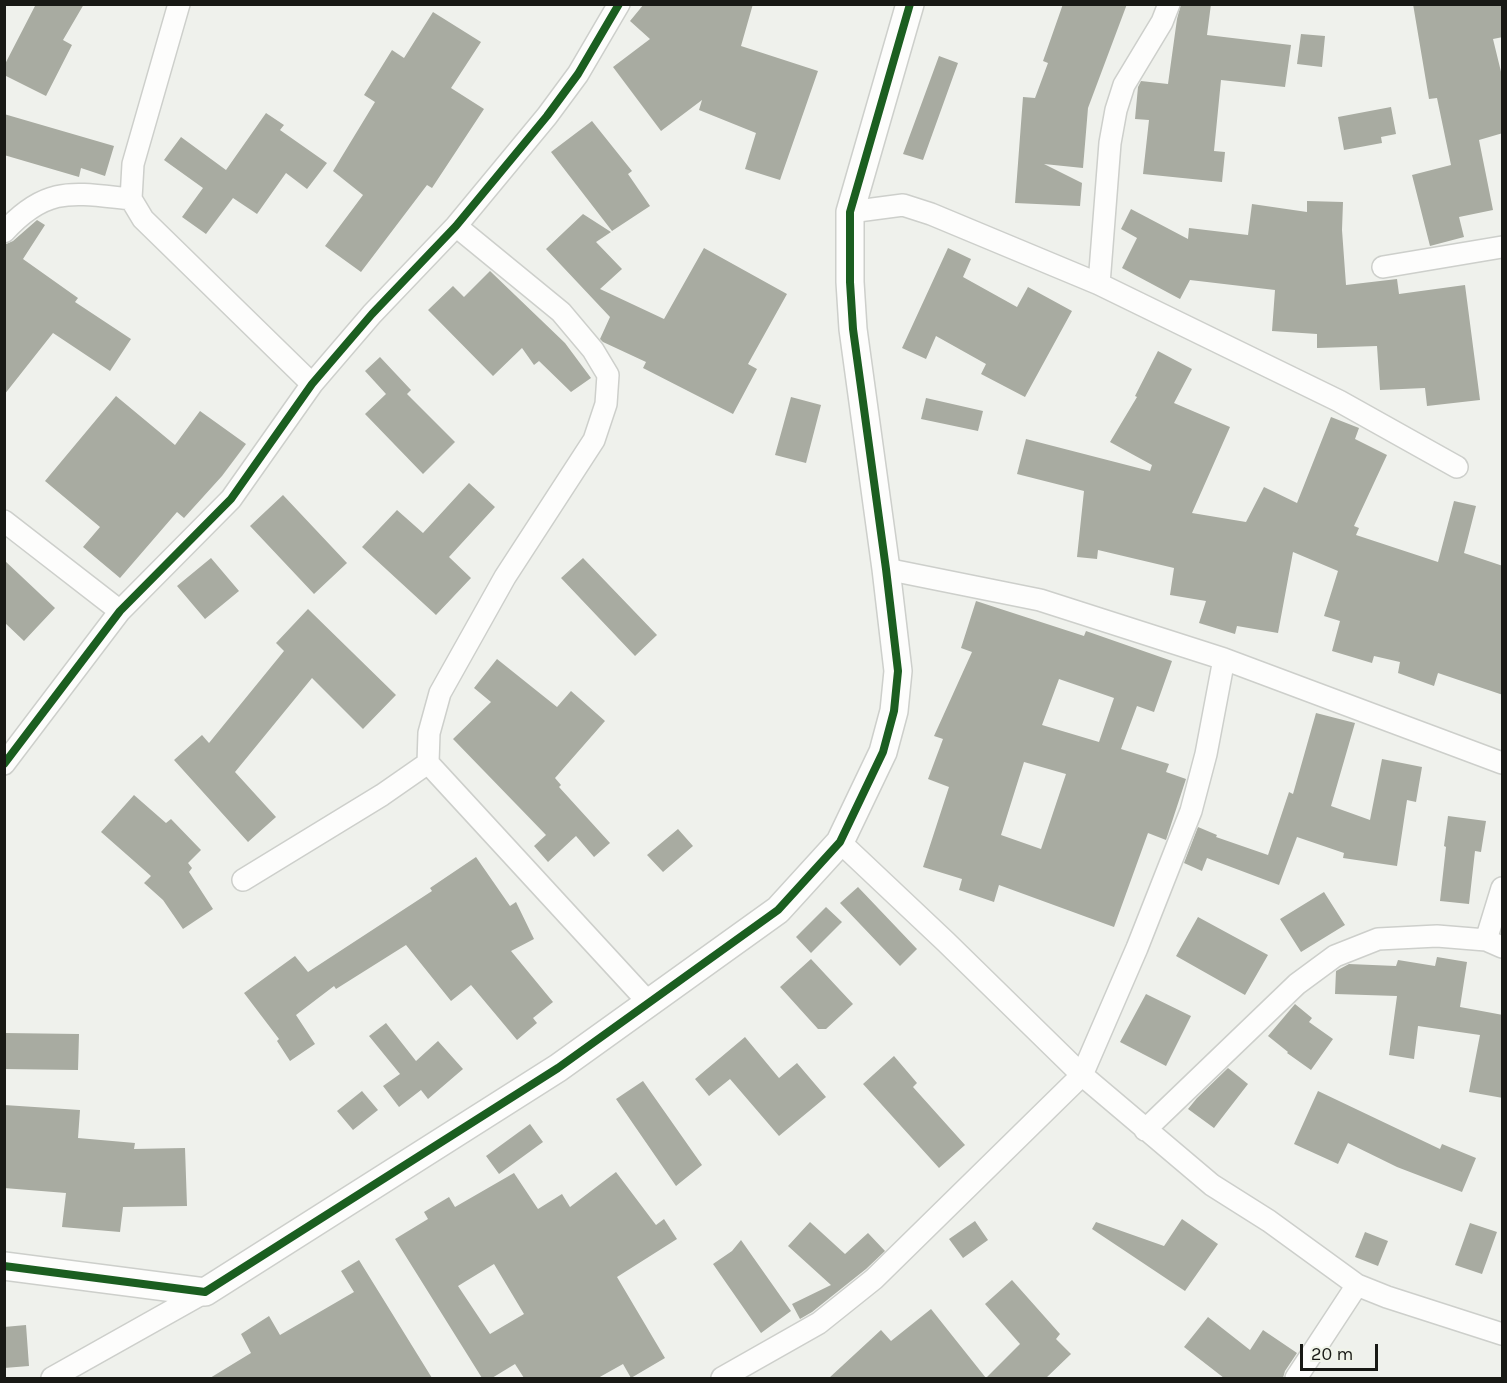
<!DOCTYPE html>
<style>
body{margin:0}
#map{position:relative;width:1507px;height:1383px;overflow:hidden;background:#eff1ec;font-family:Karla,sans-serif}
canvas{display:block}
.frame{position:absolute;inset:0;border:6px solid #181915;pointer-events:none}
.scale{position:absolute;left:1300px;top:1344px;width:78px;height:27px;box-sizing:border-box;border:3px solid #181915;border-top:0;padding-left:8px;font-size:18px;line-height:21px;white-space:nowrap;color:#181915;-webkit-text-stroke:4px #f0f4e9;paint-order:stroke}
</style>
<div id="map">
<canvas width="1507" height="1383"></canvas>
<div class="frame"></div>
<div class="scale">20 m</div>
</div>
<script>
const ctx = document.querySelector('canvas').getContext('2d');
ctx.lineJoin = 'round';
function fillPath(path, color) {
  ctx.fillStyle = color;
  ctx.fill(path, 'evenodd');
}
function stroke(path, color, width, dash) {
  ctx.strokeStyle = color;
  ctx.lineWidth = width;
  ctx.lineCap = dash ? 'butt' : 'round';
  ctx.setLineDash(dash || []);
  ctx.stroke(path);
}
const building = new Path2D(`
 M 36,4 L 84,4 L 63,40 L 72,45 L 46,96 L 4,75 L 4,66 Z
 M 644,4 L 753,4 L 741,46 L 818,71 L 780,180 L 745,169 L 756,133 L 699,110 L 702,100 L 661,131 L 613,67 L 650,39 L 630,21 Z
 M 1063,4 L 1127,4 L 1088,108 L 1083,168 L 1044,164 L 1082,183 L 1080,206 L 1015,203 L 1023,97 L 1035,98 L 1048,63 L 1043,61 Z
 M 1181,4 L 1211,4 L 1207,35 L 1291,45 L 1285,87 L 1221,80 L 1214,151 L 1225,152 L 1222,182 L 1143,174 L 1149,120 L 1135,119 L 1138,87 L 1141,81 L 1168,84 L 1177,19 Z
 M 1413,4 L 1503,4 L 1503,37 L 1493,39 L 1503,80 L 1503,133 L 1479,140 L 1493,210 L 1459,217 L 1464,237 L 1430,246 L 1412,175 L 1451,165 L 1437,98 L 1429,99 Z
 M 433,12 L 481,42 L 451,88 L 484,109 L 432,188 L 427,185 L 361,272 L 325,246 L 363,195 L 333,171 L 375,102 L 364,95 L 392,50 L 404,58 Z
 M 1301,34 L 1325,36 L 1322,67 L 1297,64 Z
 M 939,56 L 958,63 L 923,160 L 903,154 Z
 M 1391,107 L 1396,134 L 1381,137 L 1382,143 L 1344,150 L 1338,117 Z
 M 266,113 L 284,125 L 280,130 L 327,163 L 307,189 L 286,173 L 257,214 L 233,198 L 206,234 L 182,217 L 203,188 L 164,160 L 181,137 L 226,170 Z
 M 4,114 L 114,146 L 105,176 L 81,168 L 79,177 L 4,155 Z
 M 592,121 L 632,171 L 628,174 L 650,206 L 612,231 L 551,152 Z
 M 1307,201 L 1343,202 L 1342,230 L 1346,285 L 1397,279 L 1399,294 L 1465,285 L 1480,400 L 1427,406 L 1425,388 L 1380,390 L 1377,346 L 1317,348 L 1317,334 L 1272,331 L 1275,290 L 1190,280 L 1180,299 L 1122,268 L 1137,238 L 1121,229 L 1131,209 L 1188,239 L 1189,228 L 1248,235 L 1252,204 L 1307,212 Z
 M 583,214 L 611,232 L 596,242 L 622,269 L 600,289 L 664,319 L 704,248 L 787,294 L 748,364 L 757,369 L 733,414 L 643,368 L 646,362 L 603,342 L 600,339 L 610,317 L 546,249 Z
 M 37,220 L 45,225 L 23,259 L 78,298 L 75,302 L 131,339 L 110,371 L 53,333 L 4,395 L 4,245 L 13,241 Z
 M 948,248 L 971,259 L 963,277 L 1017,307 L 1028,287 L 1072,311 L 1025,397 L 981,374 L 986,364 L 936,336 L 926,359 L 902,348 Z
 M 490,271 L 565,343 L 591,378 L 571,392 L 539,361 L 534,365 L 522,348 L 493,376 L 428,310 L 453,286 L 464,297 Z
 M 1158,351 L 1192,369 L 1174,403 L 1230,427 L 1192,513 L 1246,522 L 1264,487 L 1297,503 L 1331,417 L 1359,428 L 1355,439 L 1387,455 L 1354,526 L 1359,528 L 1356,535 L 1438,562 L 1454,501 L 1476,506 L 1464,553 L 1503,566 L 1503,695 L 1438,673 L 1434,686 L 1398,673 L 1400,662 L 1374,656 L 1372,663 L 1332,651 L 1340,621 L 1324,616 L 1338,571 L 1293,552 L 1278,633 L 1237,626 L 1235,634 L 1199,623 L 1206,601 L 1170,595 L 1174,568 L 1098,550 L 1097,559 L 1077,557 L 1084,491 L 1017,474 L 1026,439 L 1150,471 L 1152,465 L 1110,442 L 1137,397 L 1135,396 Z
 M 380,357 L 411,390 L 407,394 L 455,442 L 423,474 L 365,414 L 386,394 L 365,371 Z
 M 116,396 L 175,445 L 200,411 L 246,444 L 222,476 L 184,518 L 177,512 L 120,578 L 83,547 L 100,527 L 45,481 Z
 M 791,397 L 821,405 L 806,463 L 775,455 Z
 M 926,398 L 983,411 L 978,431 L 921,419 Z
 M 469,483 L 495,507 L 449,557 L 471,578 L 436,615 L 362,547 L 397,510 L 423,533 Z
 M 283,495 L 347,563 L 314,594 L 250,526 Z
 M 211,558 L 239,591 L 205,619 L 177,586 Z
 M 583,558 L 657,635 L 635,656 L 561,578 Z
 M 4,560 L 55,608 L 24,641 L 4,622 Z
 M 976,601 L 1084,636 L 1086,631 L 1172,661 L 1154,712 L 1137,706 L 1121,749 L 1169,764 L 1166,772 L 1186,779 L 1166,840 L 1148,833 L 1114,927 L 999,885 L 994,902 L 959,890 L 962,879 L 923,867 L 949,787 L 928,779 L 943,739 L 934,736 L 972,652 L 961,648 ZM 1059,679 L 1114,698 L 1099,742 L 1042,725 ZM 1024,762 L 1066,774 L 1041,849 L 1001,835 Z
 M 308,609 L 396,695 L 363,729 L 312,678 L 235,772 L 276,817 L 248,842 L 174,760 L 202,735 L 209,743 L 284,651 L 276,643 Z
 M 497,659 L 557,707 L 571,691 L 605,721 L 555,778 L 561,785 L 559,787 L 610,843 L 594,857 L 576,836 L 548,862 L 534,846 L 546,835 L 453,739 L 491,702 L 474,688 Z
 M 1316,713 L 1355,723 L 1331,806 L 1370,820 L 1382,759 L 1422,767 L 1416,802 L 1407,800 L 1397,866 L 1343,858 L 1344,853 L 1297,837 L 1279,885 L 1207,858 L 1202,871 L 1184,863 L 1198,827 L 1217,835 L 1216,837 L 1268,855 L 1289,792 L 1293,794 Z
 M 134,795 L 166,823 L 171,819 L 201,850 L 188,863 L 192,868 L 189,872 L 213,909 L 183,929 L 163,900 L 144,883 L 151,876 L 101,832 Z
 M 1448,816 L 1486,821 L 1481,852 L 1475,851 L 1469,904 L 1440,901 L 1446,847 L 1444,846 Z
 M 678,829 L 693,846 L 663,872 L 647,855 Z
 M 476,857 L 510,906 L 516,902 L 534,939 L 511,951 L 553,1002 L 533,1018 L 537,1023 L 517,1040 L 471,985 L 451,1001 L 406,945 L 336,989 L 334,986 L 296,1015 L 315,1044 L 290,1061 L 277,1041 L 279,1039 L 244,993 L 295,956 L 308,972 L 432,891 L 430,888 Z
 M 858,887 L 917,949 L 900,966 L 840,903 Z
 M 1324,892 L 1345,925 L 1301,952 L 1280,919 Z
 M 826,907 L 842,922 L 811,953 L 796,937 Z
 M 1198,917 L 1268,955 L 1245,995 L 1176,956 Z
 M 1437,957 L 1467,962 L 1460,1007 L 1503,1015 L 1503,1098 L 1469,1092 L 1480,1035 L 1418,1026 L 1414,1059 L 1389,1055 L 1397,996 L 1335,994 L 1336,971 L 1349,964 L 1396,966 L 1398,960 L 1435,966 Z
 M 811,959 L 853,1004 L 826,1029 L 818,1029 L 780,987 Z
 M 1146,994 L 1191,1016 L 1166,1066 L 1120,1042 Z
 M 1295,1004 L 1312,1018 L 1309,1022 L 1333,1039 L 1311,1070 L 1287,1053 L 1288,1052 L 1268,1036 Z
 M 386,1023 L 416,1061 L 438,1041 L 463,1069 L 428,1099 L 421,1090 L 399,1107 L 383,1086 L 400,1074 L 369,1036 Z
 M 4,1033 L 79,1034 L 78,1070 L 4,1069 Z
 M 745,1037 L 779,1078 L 797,1063 L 826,1097 L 779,1136 L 730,1079 L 709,1096 L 695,1079 Z
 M 894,1056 L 917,1083 L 913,1087 L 965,1145 L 939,1168 L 863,1084 Z
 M 1228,1068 L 1248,1084 L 1214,1128 L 1188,1109 L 1197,1098 Z
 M 643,1081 L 702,1165 L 676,1186 L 616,1099 Z
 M 362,1091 L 378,1110 L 353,1130 L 337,1111 Z
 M 1318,1091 L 1440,1149 L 1442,1144 L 1476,1158 L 1462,1192 L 1397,1167 L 1348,1143 L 1338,1164 L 1294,1144 Z
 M 4,1105 L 80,1110 L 78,1138 L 135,1143 L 134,1149 L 185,1148 L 187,1206 L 123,1207 L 120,1232 L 62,1227 L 66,1193 L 4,1188 Z
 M 530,1124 L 543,1142 L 499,1174 L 486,1156 Z
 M 616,1172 L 656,1225 L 664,1219 L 677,1239 L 617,1277 L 665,1358 L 631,1378 L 623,1364 L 598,1378 L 524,1378 L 515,1364 L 492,1378 L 482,1378 L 395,1239 L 428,1219 L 424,1212 L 449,1197 L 455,1207 L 514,1173 L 538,1209 L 562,1194 L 570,1207 ZM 494,1264 L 524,1314 L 490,1334 L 458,1286 Z
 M 1182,1219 L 1218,1244 L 1185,1291 L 1092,1229 L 1096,1222 L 1164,1246 Z
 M 975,1221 L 988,1240 L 963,1258 L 949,1239 Z
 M 810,1222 L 845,1254 L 868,1233 L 885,1251 L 866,1269 L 812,1312 L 800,1319 L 792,1304 L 831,1285 L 788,1246 Z
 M 1470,1223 L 1497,1232 L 1482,1274 L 1455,1265 Z
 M 1365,1232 L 1388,1241 L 1378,1266 L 1355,1257 Z
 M 741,1240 L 791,1311 L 761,1333 L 713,1264 L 732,1251 Z
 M 359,1260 L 432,1378 L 210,1378 L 251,1353 L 241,1334 L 269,1316 L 280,1335 L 354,1292 L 341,1271 Z
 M 1012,1280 L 1060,1334 L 1056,1339 L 1071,1354 L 1046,1378 L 829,1378 L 881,1330 L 891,1341 L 931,1309 L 986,1378 L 1020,1344 L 985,1304 Z
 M 1208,1317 L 1250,1350 L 1263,1330 L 1297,1353 L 1285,1371 L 1283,1378 L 1224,1378 L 1184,1347 Z
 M 26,1325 L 29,1366 L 4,1368 L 4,1327 Z`);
const minor = new Path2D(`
 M 179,4 L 133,164 L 131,199 L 143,219 L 312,384
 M 850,212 L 903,205 L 931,214 L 1099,284 L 1339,401 L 1457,467
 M 4,232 C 47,185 73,193 131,199
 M 1383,267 L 1502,247
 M 1099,284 L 1110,143 L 1116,110 L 1124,85 L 1162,22 L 1169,4
 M 4,521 L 120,611
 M 886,569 L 1040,600 L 1224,659 L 1502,763
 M 428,763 L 649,1003
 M 4,764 L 120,611 L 231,499 L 312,384 L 372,314 L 456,226 L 547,116 L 578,74 L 619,4
 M 840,842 L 946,942 L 1082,1075 L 1212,1185 L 1269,1221 L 1357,1285 L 1387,1297 L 1502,1334
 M 243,880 L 382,795 L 428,763 L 429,733 L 440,693 L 505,577 L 594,440 L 606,404 L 608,375 L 593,350 L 561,312 L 456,226
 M 1486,940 L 1502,888
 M 1145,1130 L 1297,984 L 1335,956 L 1378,939 L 1437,936 L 1486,940 L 1502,947
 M 52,1378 L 205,1292
 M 722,1378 L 819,1323 L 874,1279 L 1082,1075 L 1137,948 L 1191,811 L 1206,754 L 1224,659
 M 1296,1378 L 1357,1285`);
const tertiary = new Path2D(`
 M 4,1266 L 205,1292 L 558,1068 L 778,910 L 840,842 L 883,752 L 894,711 L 898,671 L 886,569 L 853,329 L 850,282 L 850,212 L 910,4`);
const cycleway = new Path2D(`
 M 4,764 L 120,611 L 231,499 L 312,384 L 372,314 L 456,226 L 547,116 L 578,74 L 619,4
 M 4,1266 L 205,1292 L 558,1068 L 778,910 L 840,842 L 883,752 L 894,711 L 898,671 L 886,569 L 853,329 L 850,282 L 850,212 L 910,4`);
fillPath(building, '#a8aba1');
stroke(minor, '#cdcfcb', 24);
stroke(tertiary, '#cdcfcb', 30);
stroke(minor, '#fdfdfc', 21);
stroke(tertiary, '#fdfdfc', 27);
stroke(cycleway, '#1b5e20', 8);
</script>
